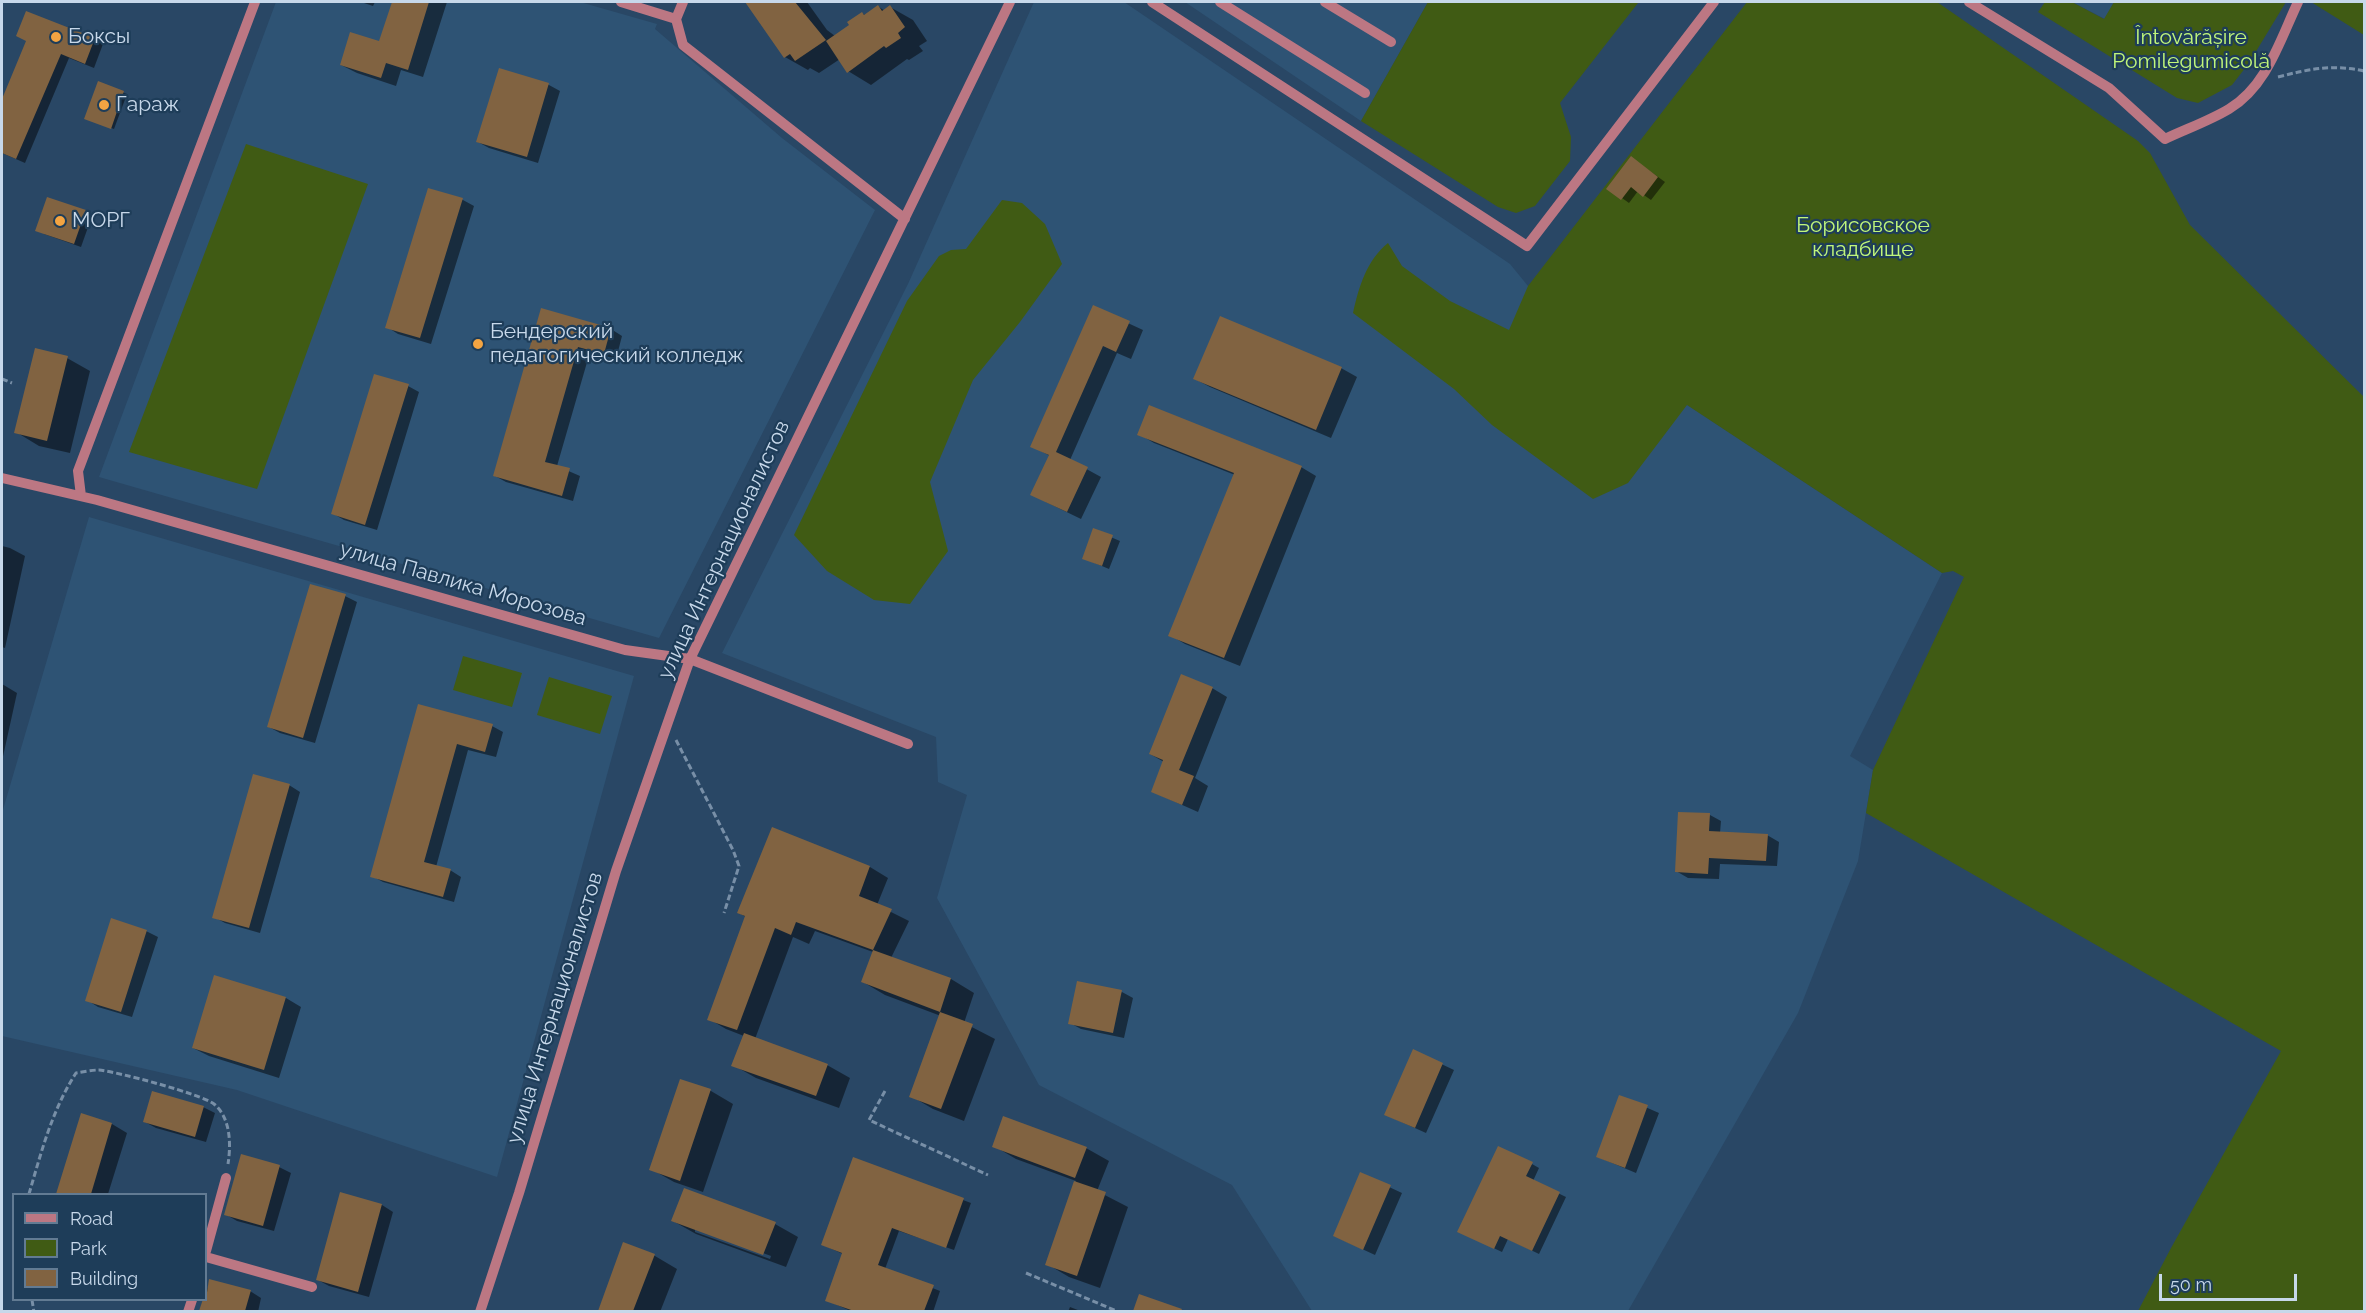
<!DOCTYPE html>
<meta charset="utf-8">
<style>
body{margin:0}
#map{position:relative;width:2366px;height:1313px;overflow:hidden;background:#294765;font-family:Raleway,sans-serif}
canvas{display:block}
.frame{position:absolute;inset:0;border:3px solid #c7d8ea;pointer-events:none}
.legend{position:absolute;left:12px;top:1193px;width:195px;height:108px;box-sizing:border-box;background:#1e3d59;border:2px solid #627b93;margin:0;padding:8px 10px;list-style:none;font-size:18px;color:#c7d8ea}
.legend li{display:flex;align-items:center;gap:12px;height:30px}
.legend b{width:30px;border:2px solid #627b93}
.scale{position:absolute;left:2159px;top:1274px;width:138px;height:27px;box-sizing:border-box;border:3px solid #c7d8ea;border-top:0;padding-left:8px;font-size:18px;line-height:21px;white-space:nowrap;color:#c7d8ea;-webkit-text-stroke:4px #1e3d59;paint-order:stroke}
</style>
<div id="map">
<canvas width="2366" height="1313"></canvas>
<div class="frame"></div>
<ul class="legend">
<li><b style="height:8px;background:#bc7783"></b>Road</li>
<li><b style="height:16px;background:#405b14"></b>Park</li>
<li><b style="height:16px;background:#816341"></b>Building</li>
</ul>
<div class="scale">50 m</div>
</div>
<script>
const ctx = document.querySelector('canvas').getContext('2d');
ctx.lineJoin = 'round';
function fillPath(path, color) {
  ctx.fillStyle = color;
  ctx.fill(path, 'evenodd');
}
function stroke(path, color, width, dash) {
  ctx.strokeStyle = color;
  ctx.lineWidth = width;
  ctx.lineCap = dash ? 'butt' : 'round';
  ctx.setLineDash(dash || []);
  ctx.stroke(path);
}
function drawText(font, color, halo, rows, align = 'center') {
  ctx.font = font + ' Raleway,sans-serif';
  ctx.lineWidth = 4.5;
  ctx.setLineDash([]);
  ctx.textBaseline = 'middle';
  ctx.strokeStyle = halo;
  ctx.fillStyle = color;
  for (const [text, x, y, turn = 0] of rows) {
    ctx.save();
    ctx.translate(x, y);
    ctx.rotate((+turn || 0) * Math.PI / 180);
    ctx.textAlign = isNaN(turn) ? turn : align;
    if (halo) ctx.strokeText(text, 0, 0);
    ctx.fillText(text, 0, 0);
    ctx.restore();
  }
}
const built = new Path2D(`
 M 276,2 L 580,2 L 657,24 L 655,29 L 782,138 L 875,210 L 659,638 L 99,477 Z
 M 1034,2 L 1124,2 L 1510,264 L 1528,286 L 1592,342 L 1942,573 L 1850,756 L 1873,770 L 1858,861 L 1798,1013 L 1628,1311 L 1312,1311 L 1232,1185 L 1039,1085 L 937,898 L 967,795 L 938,782 L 936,737 L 722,653 L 908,284 Z
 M 1185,2 L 1428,2 L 1361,121 Z
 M 2072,2 L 2114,2 L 2105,19 Z
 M 89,517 L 634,676 L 497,1177 L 237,1090 L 2,1036 L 2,813 Z`);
const green = new Path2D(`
 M 1428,2 L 1676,2 L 1638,3 L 1560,103 L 1571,137 L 1570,161 L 1535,206 L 1516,213 L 1498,207 L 1361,121 Z
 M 1747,2 L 1937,2 L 2138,141 L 2150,153 L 2190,225 L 2364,397 L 2364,1311 L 2138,1311 L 2171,1248 L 2281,1051 L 1866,813 L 1873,770 L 1964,577 L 1953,571 L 1942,573 L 1687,405 L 1628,483 L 1593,499 L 1492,425 L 1454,389 L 1353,313 C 1359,286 1367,260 1388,243 L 1402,266 L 1450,301 L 1509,330 L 1528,286 Z
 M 2045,2 L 2072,2 L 2104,19 L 2114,2 L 2286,2 L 2249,63 L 2232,85 L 2198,103 L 2177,98 L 2038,12 Z
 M 2311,2 L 2364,2 L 2364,35 Z
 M 246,144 L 368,184 L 257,489 L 129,452 Z
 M 1002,200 L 1022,203 L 1045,224 L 1062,264 L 1020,322 L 973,380 L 930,482 L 948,551 L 910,604 L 874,600 L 827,571 L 794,535 L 907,301 L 939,256 L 951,250 L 966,249 Z
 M 463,656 L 522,673 L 512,707 L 453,690 Z
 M 549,677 L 612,696 L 600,734 L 537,715 Z`);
const shadow = new Path2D(`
 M 361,2 L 360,2 L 375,2 L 373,6 Z
 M 393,2 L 447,2 L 423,77 L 401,70 L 396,86 L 357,73 L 341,65 L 380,43 Z
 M 747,2 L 807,2 L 827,30 L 835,36 L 851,25 L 862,13 L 866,16 L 879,7 L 885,11 L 890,7 L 913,20 L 927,41 L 919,46 L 923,51 L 909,60 L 907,59 L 871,85 L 848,71 L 840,59 L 819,73 L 810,68 L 808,70 L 785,57 Z
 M 27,13 L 103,44 L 94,68 L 69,58 L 25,163 L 2,153 L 2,103 L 28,41 Z
 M 500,70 L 549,85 L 560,91 L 538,163 L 489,148 L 478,142 Z
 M 98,83 L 127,94 L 114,129 L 89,120 Z
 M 1632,158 L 1665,182 L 1651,200 L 1638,191 L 1629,203 L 1622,198 Z
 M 429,189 L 463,200 L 474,206 L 431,344 L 398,334 L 387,327 Z
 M 85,212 L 92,216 L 81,247 L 44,234 Z
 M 1093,307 L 1143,330 L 1131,359 L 1117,353 L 1070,460 L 1101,477 L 1081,519 L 1046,502 L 1050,456 L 1032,446 Z
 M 542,310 L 611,329 L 622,336 L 616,359 L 590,352 L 557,466 L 580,476 L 573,501 L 506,482 L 495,476 Z
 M 67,358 L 90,371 L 70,453 L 39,446 L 16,432 Z
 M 1341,368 L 1357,377 L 1331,438 L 1210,387 L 1195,379 Z
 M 408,386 L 419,392 L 377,530 L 344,520 L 332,513 Z
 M 1139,434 L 1301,467 L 1316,476 L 1240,666 L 1185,644 L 1170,635 L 1235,475 L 1154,443 Z
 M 1094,530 L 1120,541 L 1109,569 L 1083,558 Z
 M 2,546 L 10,548 L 25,556 L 5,648 L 2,647 Z
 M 345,596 L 357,602 L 315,743 L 280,733 L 269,727 Z
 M 2,684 L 17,693 L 2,761 Z
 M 1212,688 L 1227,697 L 1195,778 L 1208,786 L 1198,812 L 1153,792 L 1164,762 L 1150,754 Z
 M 419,706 L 492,726 L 503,732 L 496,757 L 468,750 L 436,867 L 450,870 L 461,877 L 454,902 L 383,882 L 372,876 Z
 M 289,785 L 300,792 L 260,933 L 225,923 L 214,917 Z
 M 1710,815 L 1721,821 L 1720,833 L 1767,835 L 1779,842 L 1777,866 L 1720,864 L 1719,879 L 1688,878 L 1676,871 Z
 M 773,829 L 870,867 L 888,878 L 877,905 L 909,921 L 891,958 L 951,979 L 974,993 L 964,1023 L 995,1039 L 964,1121 L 933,1109 L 911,1096 L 941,1016 L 885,995 L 863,982 L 873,952 L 815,931 L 809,944 L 793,937 L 755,1039 L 827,1065 L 850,1078 L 839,1108 L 756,1078 L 733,1065 L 744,1036 L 726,1029 L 709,1019 L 746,917 L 739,913 Z
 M 146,931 L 158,937 L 132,1017 L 98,1007 L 87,1000 Z
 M 215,977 L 286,998 L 301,1007 L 279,1078 L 209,1056 L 193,1048 Z
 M 1122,992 L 1133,998 L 1124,1038 L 1081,1029 L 1070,1023 Z
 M 1414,1051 L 1454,1070 L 1426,1133 L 1386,1115 Z
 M 681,1081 L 711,1091 L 733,1104 L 703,1192 L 674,1182 L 651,1169 Z
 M 1620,1096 L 1659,1113 L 1636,1173 L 1598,1157 Z
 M 203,1107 L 215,1113 L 206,1142 L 156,1128 L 145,1122 Z
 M 82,1115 L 112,1124 L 127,1133 L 108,1194 L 58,1194 Z
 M 994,1146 L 1086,1148 L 1109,1161 L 1097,1191 L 1128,1207 L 1100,1288 L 1069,1277 L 1047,1264 L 1076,1181 L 1016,1159 Z
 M 854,1159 L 971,1203 L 954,1250 L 899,1231 L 885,1269 L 940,1291 L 933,1312 L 853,1312 L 826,1300 L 843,1254 L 823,1245 Z
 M 1532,1164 L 1539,1168 L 1533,1181 L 1566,1197 L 1539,1254 L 1508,1239 L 1502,1252 L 1466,1235 Z
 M 279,1167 L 291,1173 L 274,1231 L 237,1221 L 225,1214 Z
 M 1361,1174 L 1402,1193 L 1375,1255 L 1334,1236 Z
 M 341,1194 L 382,1205 L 393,1212 L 369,1297 L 329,1286 L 318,1280 Z
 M 673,1221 L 775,1224 L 798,1237 L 786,1267 L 696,1234 ZM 695,1228 L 771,1256 L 770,1259 L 695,1232 Z
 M 624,1244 L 655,1256 L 677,1269 L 660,1312 L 598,1312 Z
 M 210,1280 L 250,1291 L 261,1298 L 258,1312 L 201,1312 Z
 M 1140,1296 L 1183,1312 L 1135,1312 Z
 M 1070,1307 L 1083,1312 L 1068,1312 Z`);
const building = new Path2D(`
 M 392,2 L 429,2 L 408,70 L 386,63 L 381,78 L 340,65 L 350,32 L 379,41 Z
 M 745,2 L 795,2 L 826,40 L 795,61 L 790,54 L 784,58 Z
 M 878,5 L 882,11 L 890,5 L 905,27 L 898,33 L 901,38 L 886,48 L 884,46 L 847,73 L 826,41 L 849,25 L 847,22 L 862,12 L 864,15 Z
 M 26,11 L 95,38 L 85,64 L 61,54 L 16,159 L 2,153 L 2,99 L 26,41 L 16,36 Z
 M 499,68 L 549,83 L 527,157 L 476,142 Z
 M 98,81 L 124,91 L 111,129 L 84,119 Z
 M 1631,156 L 1658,177 L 1643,197 L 1631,187 L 1621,200 L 1606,189 Z
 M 428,188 L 463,198 L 420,338 L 385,328 Z
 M 47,197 L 86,210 L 74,244 L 35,231 Z
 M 1093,305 L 1130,321 L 1116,352 L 1103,346 L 1056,452 L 1088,467 L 1067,512 L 1030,495 L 1049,455 L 1030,447 Z
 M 541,308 L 611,328 L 604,354 L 578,347 L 545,462 L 570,468 L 562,496 L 493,476 Z
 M 1220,316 L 1342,367 L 1316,430 L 1193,379 Z
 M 35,348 L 68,356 L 47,441 L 14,433 Z
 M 374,374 L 409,384 L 365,525 L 331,514 Z
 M 1149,405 L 1302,466 L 1224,658 L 1168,636 L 1234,473 L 1137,435 Z
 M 1093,528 L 1113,535 L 1102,566 L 1082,559 Z
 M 310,584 L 346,594 L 303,738 L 267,727 Z
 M 1181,674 L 1213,687 L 1179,770 L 1194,776 L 1182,805 L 1151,792 L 1163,760 L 1149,754 Z
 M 418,704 L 493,724 L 485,752 L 457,744 L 424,862 L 451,869 L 443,897 L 370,877 Z
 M 253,774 L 290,784 L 249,928 L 212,918 Z
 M 1678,812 L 1710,813 L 1709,831 L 1768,834 L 1766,861 L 1709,858 L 1708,874 L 1675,872 Z
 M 772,827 L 870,866 L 859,896 L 892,909 L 873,950 L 796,922 L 791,935 L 775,928 L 737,1030 L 707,1020 L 745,916 L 737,913 Z
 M 111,918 L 147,930 L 121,1012 L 85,1001 Z
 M 873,950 L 951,978 L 940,1012 L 861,982 Z
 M 214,975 L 286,997 L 264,1070 L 192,1048 Z
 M 1077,981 L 1122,990 L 1113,1033 L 1068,1024 Z
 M 940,1012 L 973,1024 L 941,1109 L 909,1097 Z
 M 744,1033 L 828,1064 L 816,1096 L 731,1066 Z
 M 1413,1049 L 1443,1063 L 1415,1128 L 1384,1115 Z
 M 680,1079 L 711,1089 L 680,1181 L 649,1170 Z
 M 152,1091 L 204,1106 L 195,1137 L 143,1122 Z
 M 1619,1095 L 1648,1105 L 1625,1168 L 1596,1157 Z
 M 81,1113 L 112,1123 L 91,1194 L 56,1194 Z
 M 1003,1116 L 1087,1147 L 1075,1178 L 992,1147 Z
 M 1498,1146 L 1533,1162 L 1526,1176 L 1560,1192 L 1532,1251 L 1500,1236 L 1494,1249 L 1457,1232 Z
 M 241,1154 L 280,1165 L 263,1226 L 224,1215 Z
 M 853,1157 L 964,1198 L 946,1248 L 892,1228 L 878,1265 L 934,1285 L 924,1311 L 854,1311 L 825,1301 L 842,1253 L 821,1245 Z
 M 1360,1172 L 1391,1185 L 1363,1250 L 1333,1236 Z
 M 1074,1181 L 1106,1192 L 1077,1276 L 1045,1265 Z
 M 684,1188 L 776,1222 L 763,1255 L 671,1221 Z
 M 340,1192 L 382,1204 L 358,1292 L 316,1280 Z
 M 623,1242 L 655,1254 L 633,1311 L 598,1311 Z
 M 209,1279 L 251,1290 L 245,1311 L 199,1311 L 203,1299 L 206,1299 Z
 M 1139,1294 L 1182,1309 L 1181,1311 L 1133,1311 Z`);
const path = new Path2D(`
 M 2278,77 C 2309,69 2333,64 2364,71
 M 2,379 L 12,383
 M 676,740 L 733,850 L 739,866 L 724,913
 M 885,1091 L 869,1120 L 988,1175
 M 29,1194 C 41,1153 52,1110 76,1073 C 83,1072 92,1070 99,1070 C 118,1072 201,1094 214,1104 C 231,1118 231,1145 228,1164
 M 1026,1273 L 1119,1312
 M 32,1300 L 34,1312`);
const minor = new Path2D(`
 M 621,2 L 676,19
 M 683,2 L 676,19 L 683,45 L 905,219
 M 1152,2 L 1527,246 L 1714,2
 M 1220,2 L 1365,93
 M 1325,2 L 1391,42
 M 1969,2 L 2109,88 L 2165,139 C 2186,129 2209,121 2229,109 C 2267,86 2280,40 2298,2
 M 2,478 L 97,500 L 625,650 L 690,659 L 908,744
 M 81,496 L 78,471 L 255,2
 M 206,1251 L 226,1178
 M 206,1257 L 312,1287
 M 188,1312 L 192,1300
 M 480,1312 L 519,1193 L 616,871 L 690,659 L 1010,2`);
const markers = [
 [56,37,6,"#f3a442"],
 [104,105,6,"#f3a442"],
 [60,221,6,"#f3a442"],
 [478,344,6,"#f3a442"]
];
const poiNames = [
 ["Боксы",68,37],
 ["Гараж",116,105],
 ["МОРГ",72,221],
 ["Бендерский",490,332],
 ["педагогический колледж",490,356]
];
const parkNames = [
 ["Întovărășire",2191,38],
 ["Pomilegumicolă",2191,62],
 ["Борисовское",1863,226],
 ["кладбище",1863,250]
];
const streetNames = [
 ["улица Интернационалистов",724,550,-65],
 ["улица Павлика Морозова",463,584,16],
 ["улица Интернационалистов",555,1008,-73]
];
fillPath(built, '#2e5374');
fillPath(green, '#405b14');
fillPath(shadow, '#0007');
fillPath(building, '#816341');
stroke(path, '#788fa7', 3, [6, 3]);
stroke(minor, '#bc7783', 10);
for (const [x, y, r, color] of markers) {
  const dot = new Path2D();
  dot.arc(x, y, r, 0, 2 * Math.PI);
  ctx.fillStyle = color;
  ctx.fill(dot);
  stroke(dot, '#1e3d59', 2);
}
drawText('21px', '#c7d8ea', '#1e3d59', poiNames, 'left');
drawText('21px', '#c1f67a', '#1e3d59', parkNames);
drawText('21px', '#c7d8ea', '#1e3d59', streetNames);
</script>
